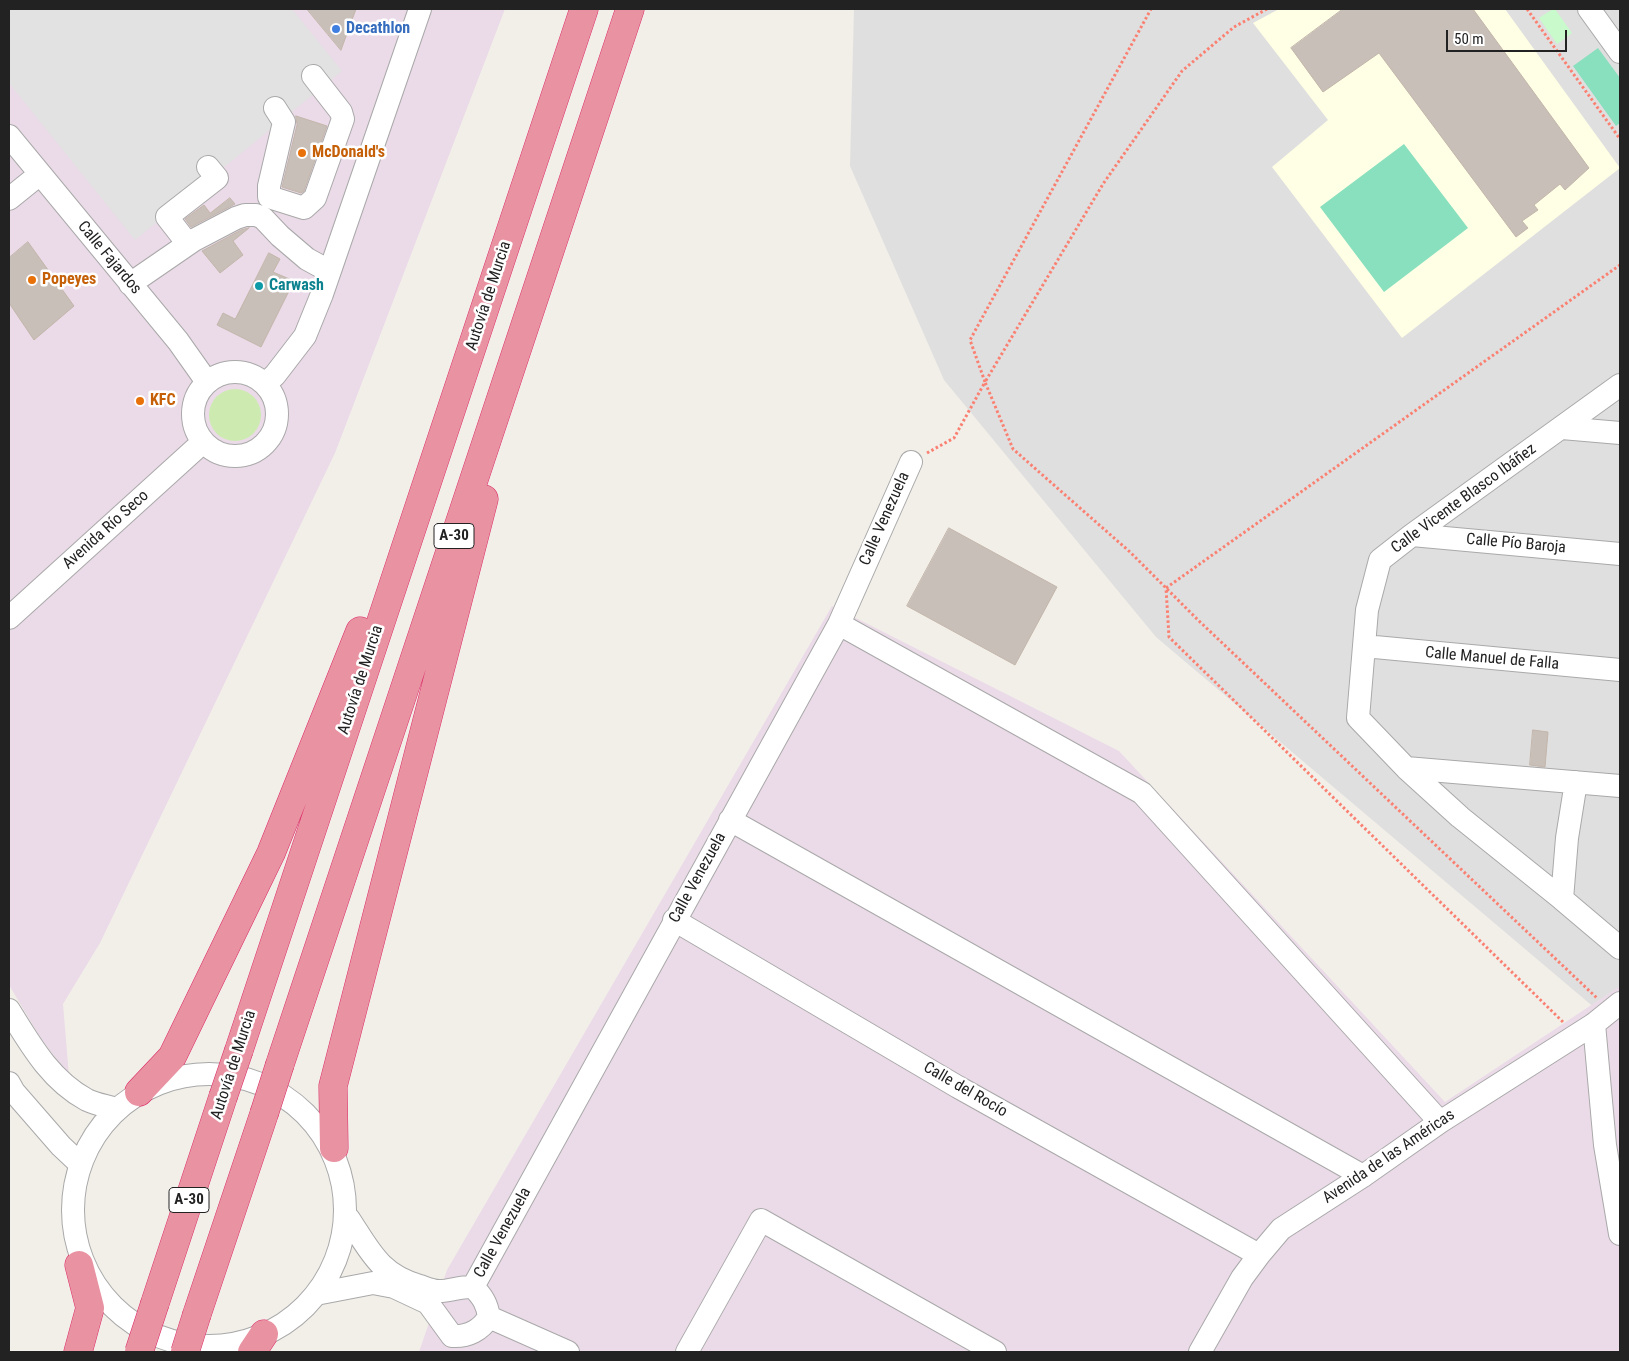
<!DOCTYPE html>
<meta charset="utf-8">
<style>
body{margin:0}
#map{position:relative;width:1629px;height:1361px;overflow:hidden;background:#f2efe9;font-family:"Roboto Condensed",sans-serif}
canvas{display:block}
.frame{position:absolute;inset:0;border:10px solid #222;pointer-events:none}
.scale{position:absolute;left:1446px;top:30px;width:121px;height:22px;box-sizing:border-box;border:2px solid #222;border-top:0;padding-left:6px;font-size:15px;line-height:18px;white-space:nowrap;color:#222;-webkit-text-stroke:4px #fff;paint-order:stroke}
</style>
<div id="map">
<canvas width="1629" height="1361"></canvas>
<div class="frame"></div>
<div class="scale">50 m</div>
</div>
<script>
const ctx = document.querySelector('canvas').getContext('2d');
ctx.lineJoin = 'round';
function fillPath(path, color) {
  ctx.fillStyle = color;
  ctx.fill(path, 'evenodd');
}
function stroke(path, color, width, dash) {
  ctx.strokeStyle = color;
  ctx.lineWidth = width;
  ctx.lineCap = dash ? 'butt' : 'round';
  ctx.setLineDash(dash || []);
  ctx.stroke(path);
}
function drawText(font, color, halo, rows, align = 'center') {
  ctx.font = font + ' "Roboto Condensed",sans-serif';
  ctx.lineWidth = 5;
  ctx.setLineDash([]);
  ctx.textBaseline = 'middle';
  ctx.strokeStyle = halo;
  ctx.fillStyle = color;
  for (const [text, x, y, turn = 0] of rows) {
    ctx.save();
    ctx.translate(x, y);
    ctx.rotate((+turn || 0) * Math.PI / 180);
    ctx.textAlign = isNaN(turn) ? turn : align;
    if (halo) ctx.strokeText(text, 0, 0);
    ctx.fillText(text, 0, 0);
    ctx.restore();
  }
}
const residential = new Path2D(`
 M 854,9 L 1620,9 L 1620,1008 L 1609,1020 L 1156,637 L 944,380 L 850,166 Z`);
const industrial = new Path2D(`
 M 9,9 L 505,9 L 335,453 L 100,943 L 63,1004 L 69,1076 L 40,1037 L 9,985 Z
 M 832,606 L 1119,751 L 1445,1102 L 1620,986 L 1620,1352 L 419,1352 L 447,1270 Z`);
const education = new Path2D(`
 M 1279,9 L 1505,9 L 1620,168 L 1402,338 L 1272,167 L 1328,120 L 1253,23 Z`);
const grass = new Path2D(`
 M209 415a26 26 0 1 1 52 0a26 26 0 1 1-52 0Z`);
const park = new Path2D(`
 M 1553,9 L 1555,9 L 1572,33 L 1557,44 L 1539,18 Z`);
const pitch = new Path2D(`
 M 1598,48 L 1620,78 L 1620,123 L 1616,126 L 1573,66 Z
 M 1404,144 L 1468,228 L 1384,292 L 1320,207 Z`);
const parking = new Path2D(`
 M 9,9 L 292,9 L 342,71 L 135,240 L 9,83 Z`);
const building = new Path2D(`
 M 307,9 L 356,9 L 341,50 Z
 M 1343,9 L 1473,9 L 1589,168 L 1565,190 L 1560,184 L 1534,205 L 1538,210 L 1522,221 L 1528,228 L 1516,237 L 1379,53 L 1323,92 L 1291,48 Z
 M 296,116 L 327,126 L 304,191 L 301,193 L 282,187 L 297,125 Z
 M 230,198 L 235,204 L 191,227 L 185,219 L 204,205 L 210,213 Z
 M 249,228 L 233,241 L 243,255 L 220,273 L 202,251 L 241,230 Z
 M 28,242 L 74,306 L 34,340 L 9,303 L 9,258 Z
 M 269,253 L 280,259 L 273,272 L 294,281 L 261,347 L 217,325 L 223,313 L 235,319 Z
 M 949,528 L 1057,587 L 1015,665 L 907,606 Z
 M 1533,730 L 1548,732 L 1545,767 L 1530,765 Z`);
const path = new Path2D(`
 M 1267,9 L 1234,27 L 1182,71 L 1103,184 L 985,382 L 1013,449 L 1130,552 L 1198,620 L 1598,999
 M 1527,9 L 1620,139
 M 927,453 L 954,438 L 985,382 L 970,340 L 1151,9
 M 1563,1022 L 1169,637 L 1166,588 L 1620,265`);
const minor = new Path2D(`
 M 1589,9 L 1620,52
 M 275,108 L 284,122 L 269,186 L 269,197 L 304,208 L 315,198 L 343,119 L 341,112 L 313,76
 M 9,136 L 178,341 L 207,382
 M 9,199 L 40,174
 M 188,244 L 167,217 L 217,178 L 208,167
 M 130,284 L 194,240 L 236,218 L 245,215 L 256,215 L 263,218 L 280,236 L 307,259 L 329,271
 M193 414a42 42 0 1 1 84 0a42 42 0 1 1-84 0Z
 M 265,384 L 275,375 L 305,336 L 322,294 L 420,9
 M 1620,385 L 1412,535 L 1380,560 L 1367,610 L 1358,718 L 1406,768 L 1460,817 L 1562,899 L 1620,948
 M 1562,428 L 1620,433
 M 1412,535 L 1620,554
 M 9,618 L 203,442
 M 839,624 L 1142,793 L 1440,1122
 M 1364,646 L 1620,670
 M 1406,768 L 1620,786
 M 730,820 L 1363,1176
 M 1562,899 L 1567,838 L 1576,782
 M 674,920 L 958,1087 L 1259,1255
 M 9,1010 C 30,1044 50,1080 87,1100 C 95,1104 107,1106 116,1109
 M 1594,1024 L 1605,1145 L 1620,1234
 M73 1210a136 136 0 1 1 272 0a136 136 0 1 1-272 0Z
 M 9,1083 L 14,1092 L 61,1146 L 78,1162
 M 473,1287 L 839,624 L 911,462
 M 321,1293 L 373,1283 L 394,1287 L 428,1303 L 452,1336 C 468,1337 481,1330 489,1317 C 487,1304 483,1297 473,1287 C 461,1286 451,1291 439,1291 C 432,1291 426,1288 420,1286 C 380,1275 370,1251 349,1219
 M 489,1317 L 568,1352
 M 687,1352 L 761,1220 L 995,1352
 M 1200,1352 L 1242,1278 L 1259,1255 L 1281,1229 L 1363,1176 L 1440,1122 L 1594,1024 L 1620,1003`);
const highway = new Path2D(`
 M 239,1050 L 584,9
 M 280,1064 L 630,9
 M 139,1092 L 172,1057 L 271,853 L 360,631
 M 334,1148 L 333,1086 L 484,499
 M 155,1303 L 223,1097
 M 197,1314 L 264,1114
 M 78,1352 L 90,1308 L 79,1265
 M 252,1352 L 264,1334`);
const highwayBridge = new Path2D(`
 M 223,1097 L 239,1050
 M 264,1114 L 280,1064
 M 139,1352 L 155,1303
 M 185,1352 L 197,1314`);
const markers = [
 [336,29,5,"#3f7fe0"],
 [302,153,5,"#e8710a"],
 [32,280,5,"#e8710a"],
 [259,286,5,"#0f9aa8"],
 [140,401,5,"#e8710a"]
];
const shields = [
 [454,536,40],
 [189,1200,40]
];
const shieldNames = [
 ["A-30",454,536],
 ["A-30",189,1200]
];
const shopNames = [
 ["Decathlon",346,29]
];
const foodNames = [
 ["McDonald's",312,153],
 ["Popeyes",42,280],
 ["KFC",150,401]
];
const streetNames = [
 ["Calle Fajardos",109,258,50],
 ["Autovía de Murcia",489,296,-72],
 ["Calle Vicente Blasco Ibáñez",1464,499,-36],
 ["Calle Venezuela",885,519,-66],
 ["Avenida Río Seco",106,530,-42],
 ["Calle Pío Baroja",1516,544,5],
 ["Calle Manuel de Falla",1492,659,5],
 ["Autovía de Murcia",361,680,-72],
 ["Calle Venezuela",698,878,-61],
 ["Autovía de Murcia",234,1065,-72],
 ["Calle del Rocío",965,1090,30],
 ["Avenida de las Américas",1389,1157,-34],
 ["Calle Venezuela",503,1233,-61]
];
const cultureNames = [
 ["Carwash",269,286]
];
fillPath(residential, '#e0dfdf');
fillPath(industrial, '#ebdbe8');
fillPath(education, '#ffffe5');
fillPath(grass, '#cdebb0');
fillPath(park, '#c8facc');
fillPath(pitch, '#88e0be');
fillPath(parking, '#e2e2e2');
fillPath(building, '#c7bfb8');
stroke(building, '#c4b6ab', 1);
stroke(minor, '#a9a9a9', 24);
stroke(highway, '#dc2a67', 29);
stroke(path, '#fa8072', 3, [2.5, 2.5]);
stroke(minor, '#fff', 22);
stroke(highway, '#e892a2', 28);
stroke(highwayBridge, '#dc2a67', 29, []);
stroke(highwayBridge, '#e892a2', 28);
for (const [x, y, r, color] of markers) {
  const dot = new Path2D();
  dot.arc(x, y, r, 0, 2 * Math.PI);
  ctx.fillStyle = color;
  ctx.fill(dot);
  stroke(dot, '#fff', 2);
}
for (const [x, y, w] of shields) {
  const box = new Path2D();
  box.roundRect(x - w / 2, y - 12.5, w, 25, 4);
  ctx.fillStyle = '#fff';
  ctx.fill(box);
  stroke(box, '#222', 1);
}
drawText('bold 15px', '#222', null, shieldNames);
drawText('bold 16px', '#366cbe', '#fff', shopNames, 'left');
drawText('bold 16px', '#c56008', '#fff', foodNames, 'left');
drawText('16px', '#222', '#fff', streetNames);
drawText('bold 16px', '#0d838f', '#fff', cultureNames, 'left');
</script>
